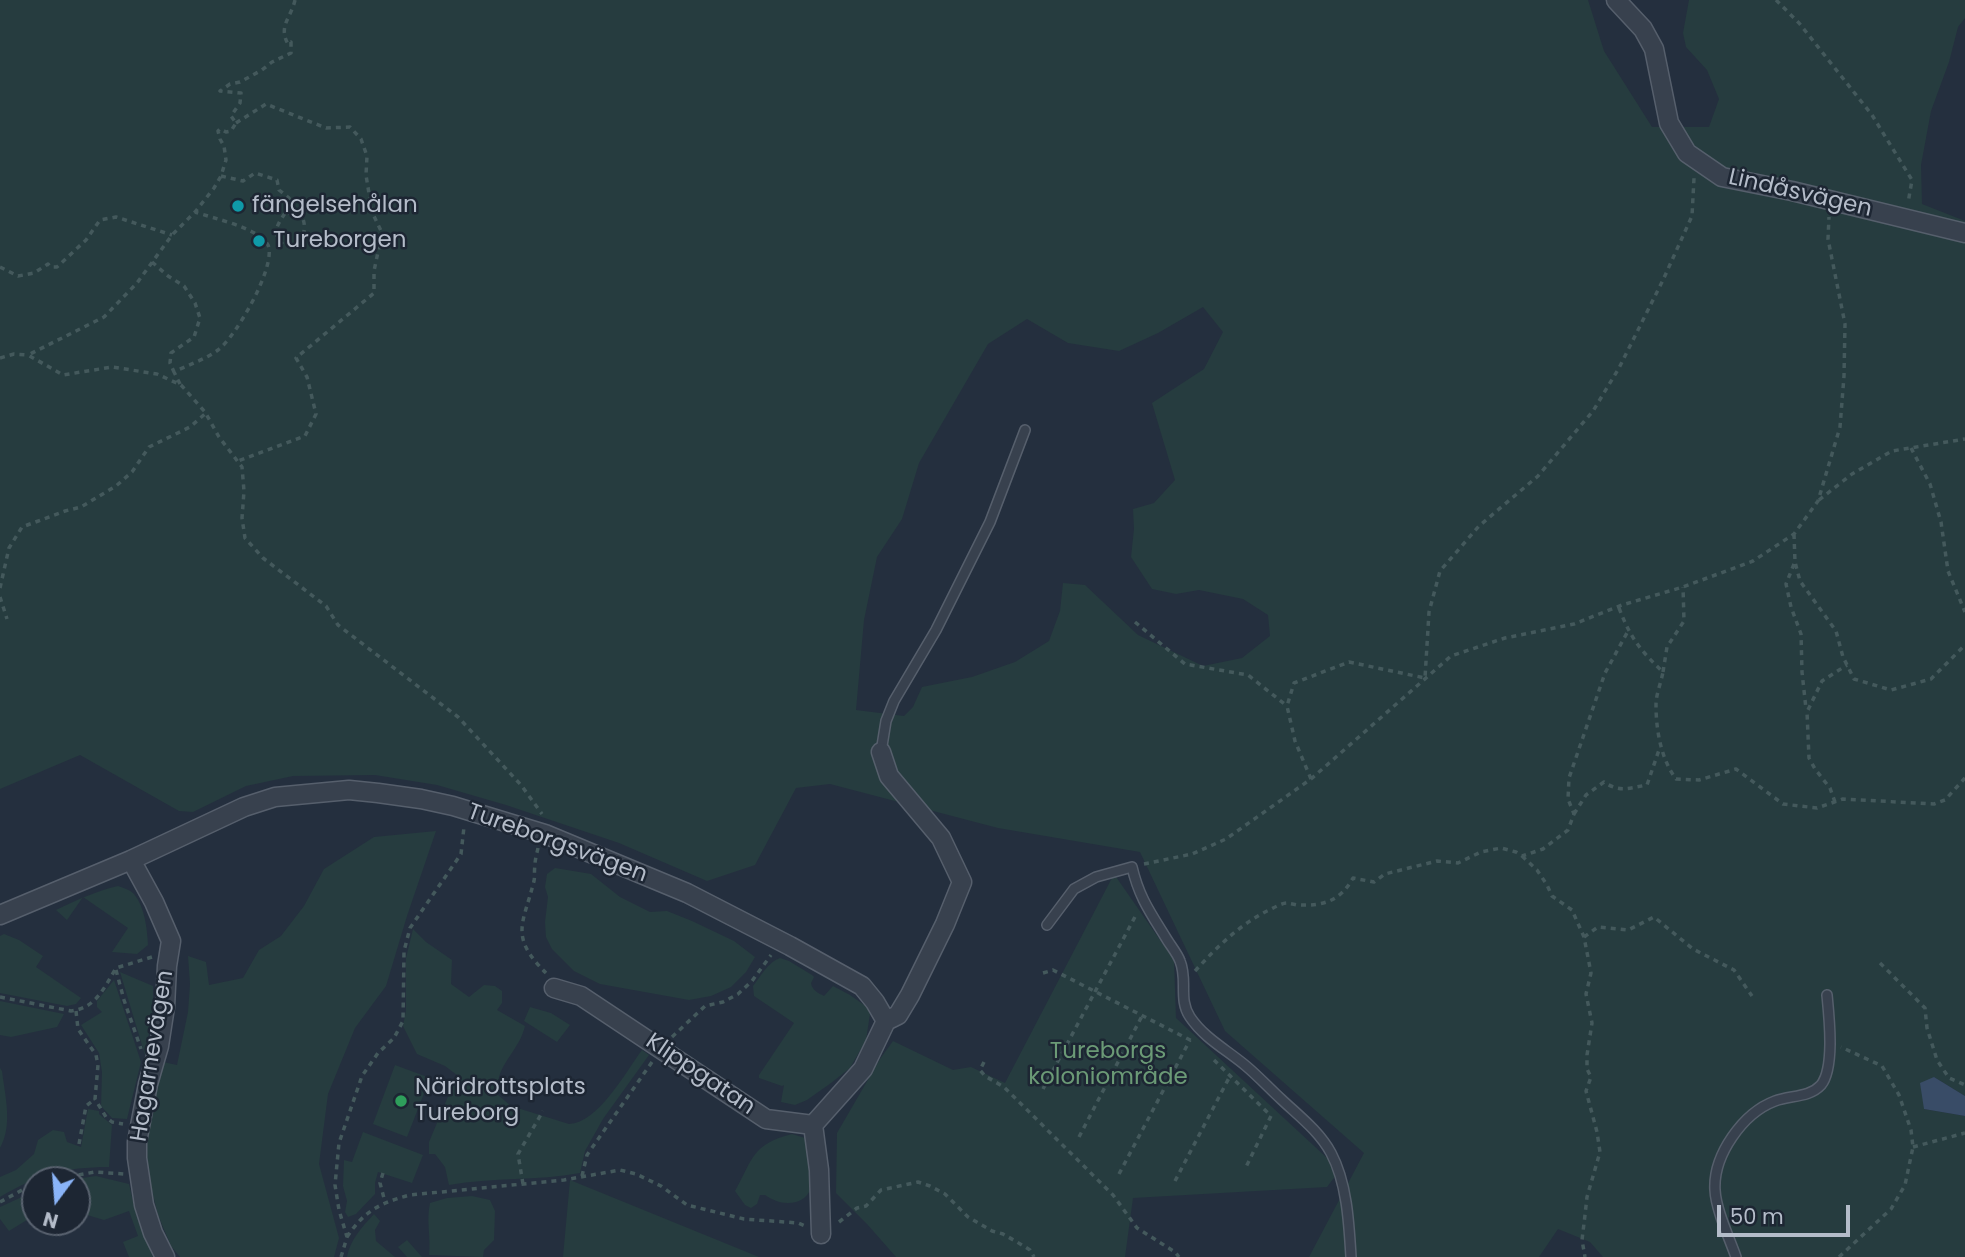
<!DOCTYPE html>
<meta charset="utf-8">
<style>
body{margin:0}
#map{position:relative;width:1965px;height:1257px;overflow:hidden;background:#242f3e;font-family:Poppins,sans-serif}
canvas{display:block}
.north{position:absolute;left:21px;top:1166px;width:70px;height:70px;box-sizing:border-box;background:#1d2633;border:2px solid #59626f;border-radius:50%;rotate:196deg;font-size:19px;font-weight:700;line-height:28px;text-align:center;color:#b4bcc9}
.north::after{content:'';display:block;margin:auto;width:24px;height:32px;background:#8ab4f8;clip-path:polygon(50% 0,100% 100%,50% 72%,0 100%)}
.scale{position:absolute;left:1717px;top:1205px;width:133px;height:32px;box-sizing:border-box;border:4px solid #b4bcc9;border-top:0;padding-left:9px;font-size:21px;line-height:24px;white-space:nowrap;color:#b4bcc9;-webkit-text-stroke:5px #1d2633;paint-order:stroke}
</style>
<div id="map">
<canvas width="1965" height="1257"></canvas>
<div class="north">N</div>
<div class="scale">50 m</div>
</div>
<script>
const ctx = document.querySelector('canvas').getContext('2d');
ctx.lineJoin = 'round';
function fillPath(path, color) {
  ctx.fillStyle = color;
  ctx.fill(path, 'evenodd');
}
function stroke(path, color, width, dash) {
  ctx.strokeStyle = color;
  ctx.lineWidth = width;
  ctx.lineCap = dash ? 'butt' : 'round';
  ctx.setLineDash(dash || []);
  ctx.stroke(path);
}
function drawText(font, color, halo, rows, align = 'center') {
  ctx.font = font + ' Poppins,sans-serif';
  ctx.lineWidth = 5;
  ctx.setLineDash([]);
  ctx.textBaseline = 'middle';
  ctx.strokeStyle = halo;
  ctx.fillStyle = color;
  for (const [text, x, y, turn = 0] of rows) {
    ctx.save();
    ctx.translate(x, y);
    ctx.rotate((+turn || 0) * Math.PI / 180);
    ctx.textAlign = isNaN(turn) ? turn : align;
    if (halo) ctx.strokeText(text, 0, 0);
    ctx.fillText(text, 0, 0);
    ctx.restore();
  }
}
const green = new Path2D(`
 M 0,0 L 1588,0 L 1604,51 L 1652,127 L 1709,127 L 1719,99 L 1707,70 L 1686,47 L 1683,33 L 1689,0 L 1965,0 L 1965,18 L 1958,27 L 1949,62 L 1931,111 L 1921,165 L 1922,204 L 1965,221 L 1965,1096 L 1934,1077 L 1924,1109 L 1965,1116 L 1965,1257 L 1603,1257 L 1590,1242 L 1558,1229 L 1539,1257 L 1309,1257 L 1364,1153 L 1225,1031 L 1140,852 L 998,828 L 830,784 L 796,788 L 755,865 L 707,881 L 619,843 L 506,805 L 437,785 L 375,775 L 293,776 L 246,786 L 193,812 L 179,811 L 80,755 L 0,789 ZM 1203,307 L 1223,332 L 1204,369 L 1152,403 L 1175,480 L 1154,503 L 1133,509 L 1134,529 L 1131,557 L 1152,589 L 1176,594 L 1199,590 L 1243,599 L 1268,615 L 1270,636 L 1242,658 L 1203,666 L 1138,635 L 1085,585 L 1063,583 L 1060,611 L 1049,641 L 1015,662 L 972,677 L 922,687 L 913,707 L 904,716 L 856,710 L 864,620 L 877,557 L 902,519 L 919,463 L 988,344 L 1027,319 L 1068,343 L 1119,351 L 1158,333 Z
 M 436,831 L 407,916 L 386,986 L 355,1028 L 328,1094 L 319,1164 L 339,1238 L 334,1257 L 180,1257 L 171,1246 L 158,1215 L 149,1179 L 145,1137 L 154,1100 L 153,1092 L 163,1062 L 177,1065 L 188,1012 L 190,984 L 188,956 L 206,962 L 209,985 L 243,978 L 259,950 L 281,936 L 304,906 L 324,869 L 374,837 Z
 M 555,868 L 591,874 L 620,897 L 650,912 L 667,911 L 692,921 L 734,941 L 755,957 L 746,972 L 731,987 L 711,996 L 689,1000 L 600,984 L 574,971 L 552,949 L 546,937 L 545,922 L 548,897 L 545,887 L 547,874 Z
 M 1114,874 L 1174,960 L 1176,1018 L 1340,1170 L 1327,1187 L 1133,1198 L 1125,1257 L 896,1257 L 867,1224 L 836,1193 L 837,1133 L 880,1059 L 893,1041 L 953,1070 L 971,1067 L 1005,1083 Z
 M 118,886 C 124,888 130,890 134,894 C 145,907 147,929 148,945 L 137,954 L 112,952 L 128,928 L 83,897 L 67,920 L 56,910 C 77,900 96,891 118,886 Z
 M 413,929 L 426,942 L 452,960 L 451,984 L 469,997 L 484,985 L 495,986 L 502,991 L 502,1003 L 497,1010 L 525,1026 C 520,1047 505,1058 499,1077 C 498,1082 498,1089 498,1095 L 511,1106 L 569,1124 C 598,1123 625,1073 642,1050 L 649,1055 L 603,1119 L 585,1151 L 580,1173 C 537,1181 493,1177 449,1185 L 445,1167 L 435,1154 L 429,1154 L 429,1142 L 457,1075 L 445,1066 L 417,1054 L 403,1026 L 406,1011 L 406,958 Z
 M 4,934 L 19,940 L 43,956 L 36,967 L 81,998 L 76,1004 L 67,1006 L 0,993 L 0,936 Z
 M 780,958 L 789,961 L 812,975 L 814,977 L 811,983 C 812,990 818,993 824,996 L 833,986 L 850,995 L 867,1007 L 870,1014 L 866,1040 L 850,1068 L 831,1083 L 807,1100 L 795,1105 L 781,1102 L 784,1085 L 782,1086 L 759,1078 L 759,1075 L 794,1023 L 754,996 L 753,986 C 760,977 768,962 780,958 Z
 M 120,972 L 153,986 L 153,1012 L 145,1055 Z
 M 114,980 L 141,1062 L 127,1119 L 112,1118 L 101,1106 L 102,1072 L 99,1053 L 81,1025 L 102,1012 L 97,1007 L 97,1001 Z
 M 0,1001 L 64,1014 L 57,1027 L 11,1037 L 0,1035 Z
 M 530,1007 L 551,1013 L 570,1025 L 557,1042 L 524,1021 Z
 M 395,1065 L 430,1078 L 407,1137 L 373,1124 Z
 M 0,1068 L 2,1071 C 5,1096 13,1125 0,1148 Z
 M 88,1109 L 99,1111 L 99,1114 L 112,1125 L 109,1167 C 65,1167 37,1175 0,1197 L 0,1177 L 16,1170 L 34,1154 L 38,1140 L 53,1130 L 64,1132 L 67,1142 L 81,1147 Z
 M 363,1132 L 423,1155 L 412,1183 L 378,1172 L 375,1183 L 375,1194 L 356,1214 L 348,1217 L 345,1212 L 347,1201 L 343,1186 L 344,1160 L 352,1162 Z
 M 792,1134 L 805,1138 L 811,1144 C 812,1163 820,1196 796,1202 C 784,1205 774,1201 765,1195 L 760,1195 L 757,1204 L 751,1208 L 745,1205 L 735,1191 C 753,1159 752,1144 792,1134 Z
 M 96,1176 L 129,1184 L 137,1218 L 153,1257 L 129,1257 L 123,1242 L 138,1236 L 129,1211 L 104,1220 L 77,1212 L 77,1180 L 69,1180 Z
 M 570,1180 L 759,1257 L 563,1257 Z
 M 35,1191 L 35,1215 L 9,1231 L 0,1219 L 0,1207 Z
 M 472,1196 L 490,1200 L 495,1211 L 494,1240 L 484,1250 L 483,1257 L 429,1255 C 431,1237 426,1221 430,1203 L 447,1198 Z
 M 374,1214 L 380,1221 L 375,1230 L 376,1241 L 395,1257 L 347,1257 C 350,1240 362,1227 374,1214 Z
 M 407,1240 L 422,1257 L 407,1257 L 398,1247 Z`);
const water = new Path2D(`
 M 1934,1077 L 1965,1096 L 1965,1116 L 1924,1109 L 1920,1083 Z`);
const path = new Path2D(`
 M 295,0 C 291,18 278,26 288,44 L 291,42 L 291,53 L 272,62 L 262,70 L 240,82 L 230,84 L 220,91 L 241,93 L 240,103 L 231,116 L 236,123 L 231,131 L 226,132 L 220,129 L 218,131 L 220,139 L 224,146 L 226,160 L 221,176 L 214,188 L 195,212 L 172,235 L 137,283 L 104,317 L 28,355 L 63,375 L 112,367 L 157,374 L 181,385 L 205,412 L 219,437 L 242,467 L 244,491 L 242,518 L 245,538 L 263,558 L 326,606 L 338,625 L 458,717 L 521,785 L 542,814
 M 1776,0 L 1799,23 L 1872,115 L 1912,180 L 1908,203
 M 236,123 L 266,104 L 326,128 L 350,127 L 361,139 L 367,156 L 366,175 L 372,212 L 382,233 L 374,271 L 374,293 L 296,358 L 307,377 L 316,414 L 305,436 L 238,461
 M 221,176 L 243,181 L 255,173 L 277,180 L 279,190 L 289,198 L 290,205 C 283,219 266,232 285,246 C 299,245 308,234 303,219 L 286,212
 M 152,262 L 168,276 L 184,286 L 195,303 L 200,318 L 194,337 L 171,353 L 170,363 L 174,372
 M 0,267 L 18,276 L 34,273 L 48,264 L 51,267 L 57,267 L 86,240 L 100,220 L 116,217 L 172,235
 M 0,358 L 14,354 L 28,355
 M 180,384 L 174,372 C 188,365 206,359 218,350 C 235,338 277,266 268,245 C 259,228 212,218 195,212
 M 1911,448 L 1930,484 L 1941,522 L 1948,571 L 1965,612
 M 1819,500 L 1852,474 L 1892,451 L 1965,439
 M 1794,534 L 1795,562 L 1800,581 L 1836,631 L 1843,657 L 1854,679 L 1891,690 L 1931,679 L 1965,645
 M 1794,564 L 1786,584 L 1791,607 L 1801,634 L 1802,672 L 1806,709
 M 0,588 L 9,548 L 22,527 L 65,511 L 81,507 L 116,486 L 132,472 L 149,447 L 190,427 L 206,413
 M 0,597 L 7,619
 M 1619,608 C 1631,639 1640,650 1663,672 C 1661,683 1656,694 1656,705 C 1656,730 1661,759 1676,779 L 1699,780 L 1736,769 L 1783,804 L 1817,808 L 1843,799 L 1934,804 L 1945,800 L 1965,778
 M 1135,622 L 1185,664 L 1248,675 L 1287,706
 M 1663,672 L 1667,647 L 1684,621 L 1683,587
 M 1311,779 L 1295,741 L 1287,706 L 1294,683 L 1349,662 L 1425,678 L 1429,612 L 1440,571 L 1479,526 L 1538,476 L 1593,411 L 1619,368 L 1663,280 L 1692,216 L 1694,178
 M 1835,802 L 1830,788 L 1815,769 L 1809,758 L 1807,712 L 1822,681 L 1847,665
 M 1574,814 L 1586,795 L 1604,782 C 1620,793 1629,788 1647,785 L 1660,747
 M 538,848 C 537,853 535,859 535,865 C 534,870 535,876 534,881 C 523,925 509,936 546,973
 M 1522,856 L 1537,870 L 1547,885 L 1552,896 L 1572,910 L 1584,937 L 1591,973 L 1586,994 L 1592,1023 L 1587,1055 L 1587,1069 L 1591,1077 L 1586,1091 L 1597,1132 L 1600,1152 L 1587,1197 L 1585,1215 L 1582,1240 L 1585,1257
 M 1144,864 L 1192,854 L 1226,839 L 1311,779 L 1451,656 L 1505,638 L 1574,624 L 1622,605 L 1683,587 L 1753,561 L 1794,534 L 1818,501 L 1840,427 L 1844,376 L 1845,324 L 1828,239 L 1829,217
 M 1584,937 L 1598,927 L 1628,930 L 1654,917 L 1693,949 L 1734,970 L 1752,996
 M 1880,963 L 1925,1008 L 1927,1028 L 1937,1060 L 1949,1078 L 1965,1085
 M 116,970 L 124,1000 L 141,1049
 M 1195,971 C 1217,947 1238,926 1267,911 C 1272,909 1281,903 1287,903 C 1288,903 1297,905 1298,905 C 1324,906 1340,901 1353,878 L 1374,882 L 1385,874 L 1437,861 L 1458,863 L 1481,852 L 1501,848 L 1516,852 L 1522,856 L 1543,849 L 1568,830 L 1574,814 L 1568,799 L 1569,778 L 1605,673 L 1628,631
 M 1043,973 L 1053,970 L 1192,1041
 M 0,997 L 71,1011 C 96,1008 104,988 116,968 L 152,957
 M 76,1011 L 78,1029 L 96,1055 L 98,1065 L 95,1099 L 106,1117 L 112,1122 L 123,1124
 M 672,1037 L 705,1006 L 723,1002 L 738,994 L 752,981 L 771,955
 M 1214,1060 L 1271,1116 L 1245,1169
 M 984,1062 L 980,1070 L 985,1076 L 1004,1087 L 1113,1195 L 1137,1228 L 1175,1252 L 1179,1257
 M 1043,1089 L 1136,915
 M 1079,1137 L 1142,1016
 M 79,1144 L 86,1106 L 95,1099
 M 1913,1147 L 1965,1133
 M 383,1173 L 380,1183 L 385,1202
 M 1119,1174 L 1190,1040
 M 582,1176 L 587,1155 L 652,1062
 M 49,1180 L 95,1172 L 124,1174
 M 1175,1181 L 1230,1076
 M 523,1184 L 518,1154 L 543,1111
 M 0,1202 L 24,1189 L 35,1185
 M 839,1222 L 857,1208 L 866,1206 L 881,1190 L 918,1182 L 930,1186 L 945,1194 L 968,1217 L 992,1231 L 1003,1234 L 1017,1242 L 1030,1250 L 1034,1257
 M 347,1237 C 364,1211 380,1203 410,1195 L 564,1180 L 620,1170 L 636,1174 L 661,1186 L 687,1205 L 744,1219 L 798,1223 L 805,1226
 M 341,1257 L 347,1237 L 339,1210 L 335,1185 L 339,1143 L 362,1076 L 378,1053 L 394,1038 L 403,1021 L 404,951 L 410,928 L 461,854 L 464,827
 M 1839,1257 L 1891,1209 L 1905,1185 L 1913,1147 L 1911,1130 L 1899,1095 L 1882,1066 L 1841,1047`);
const lane = new Path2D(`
 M 881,752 L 886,721 L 894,701 L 936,630 L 990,522 L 1025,430
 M 1047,925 L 1074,889 L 1096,877 L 1132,867 C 1139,897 1150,912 1166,938 C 1170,945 1177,953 1180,961 C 1188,980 1178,999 1190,1017 C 1204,1038 1227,1050 1246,1066 C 1258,1076 1269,1088 1281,1099 C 1299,1116 1319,1131 1331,1153 C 1347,1183 1349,1223 1351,1257
 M 1736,1257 C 1729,1237 1716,1210 1715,1190 C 1713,1155 1743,1113 1775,1101 C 1790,1095 1809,1098 1821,1085 C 1835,1068 1829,1016 1827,995`);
const street = new Path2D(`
 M 1616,0 L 1643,29 L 1654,49 L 1669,123 L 1687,153 L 1722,177 L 1792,191 L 1965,233
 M 881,752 L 889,776 L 941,838 L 962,882 L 945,924 L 910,995 L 898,1015 L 886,1021
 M 131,860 L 154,902 L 171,941 L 167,966 L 165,1007 L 159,1046 L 148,1084 L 137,1142 L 137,1158 L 144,1205 L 153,1233 L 165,1257
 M 0,915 L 131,860 L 244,807 L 275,797 L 349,790 L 378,793 L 421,799 L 453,806 L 545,834 L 687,893 L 790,946 L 862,986 L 875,1002 L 886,1021
 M 554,988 L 581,996 L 766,1119 L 813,1125 L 863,1069 L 886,1021
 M 813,1125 L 819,1170 L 821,1234`);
const markers = [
 [238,206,7,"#0f9aa8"],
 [259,241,7,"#0f9aa8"],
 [401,1101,7,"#2e9e5b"]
];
const streetNames = [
 ["Lindåsvägen",1800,194,13],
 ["Tureborgsvägen",557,844,20],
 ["Hagarnevägen",153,1056,-81],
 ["Klippgatan",700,1075,34]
];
const poiNames = [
 ["fängelsehålan",252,206],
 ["Tureborgen",273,241],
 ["Näridrottsplats",415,1088],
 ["Tureborg",415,1114]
];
const parkNames = [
 ["Tureborgs",1108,1052],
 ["koloniområde",1108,1078]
];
fillPath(green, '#263c3f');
fillPath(water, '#394c67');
stroke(lane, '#565f6c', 12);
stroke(street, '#565f6c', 21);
stroke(path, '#44595c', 3.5, [5, 5]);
stroke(lane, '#38414e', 9);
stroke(street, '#38414e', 18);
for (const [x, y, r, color] of markers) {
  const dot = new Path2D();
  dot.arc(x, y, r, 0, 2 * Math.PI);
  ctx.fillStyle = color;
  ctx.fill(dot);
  stroke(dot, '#1d2633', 2.5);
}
drawText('23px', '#b4bcc9', '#1d2633', streetNames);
drawText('23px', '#b4bcc9', '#1d2633', poiNames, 'left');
drawText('23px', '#6b9a76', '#1d2633', parkNames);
</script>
